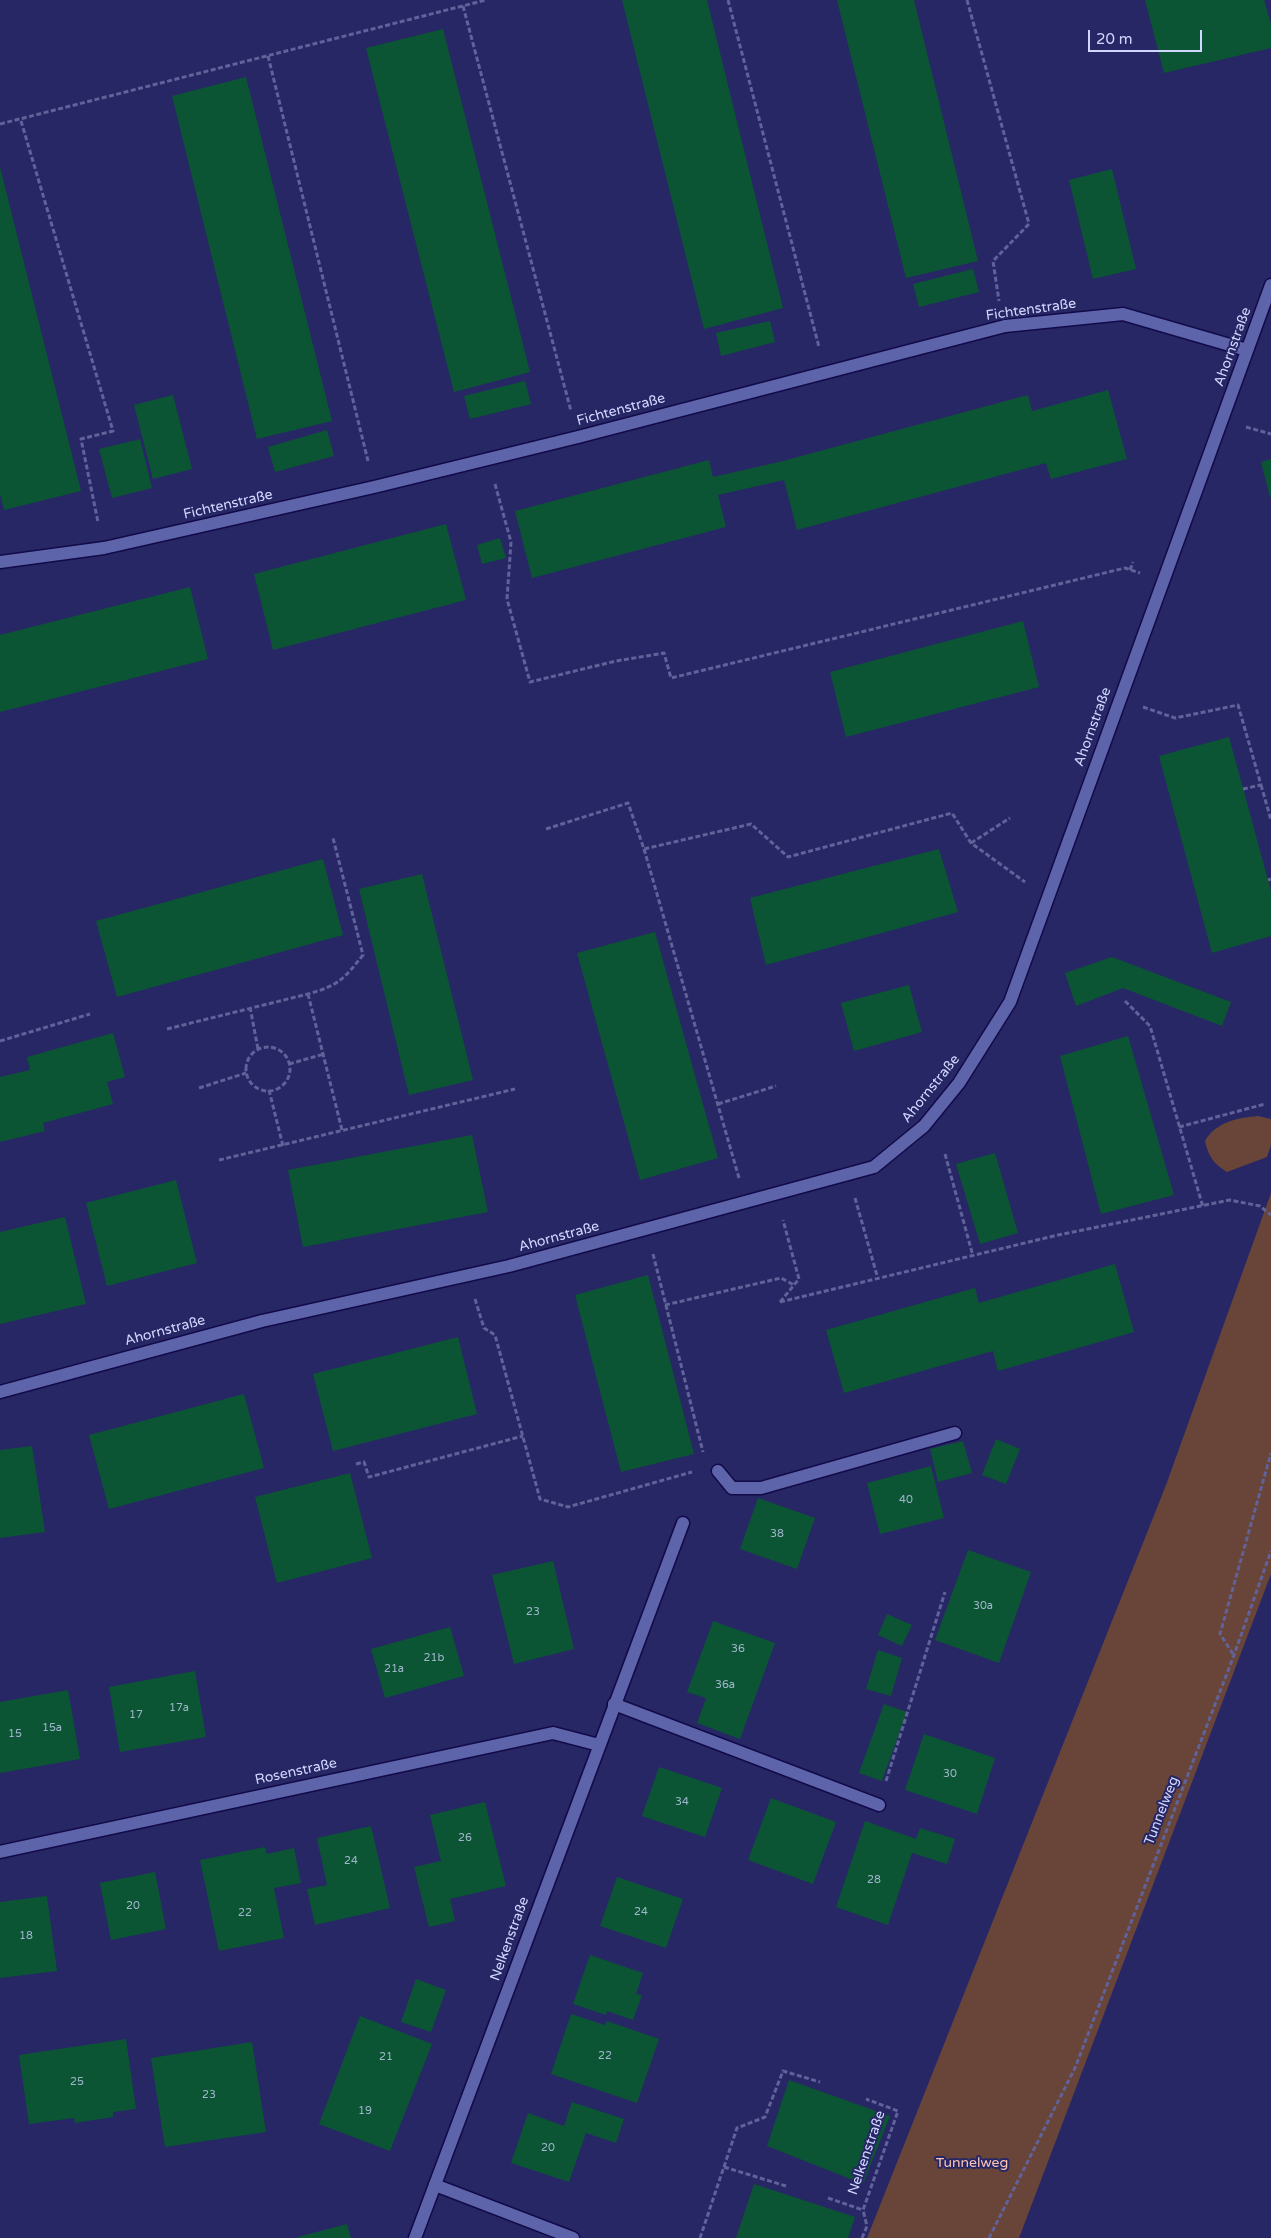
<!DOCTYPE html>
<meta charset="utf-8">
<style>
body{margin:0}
#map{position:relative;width:1271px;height:2238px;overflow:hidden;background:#272766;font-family:"Varela Round",sans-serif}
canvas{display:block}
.scale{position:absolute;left:1088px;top:30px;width:114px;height:22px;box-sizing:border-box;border:2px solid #d1d7fe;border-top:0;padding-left:6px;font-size:15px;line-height:18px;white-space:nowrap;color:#d1d7fe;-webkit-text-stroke:4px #272766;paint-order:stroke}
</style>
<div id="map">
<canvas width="1271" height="2238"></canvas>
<div class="scale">20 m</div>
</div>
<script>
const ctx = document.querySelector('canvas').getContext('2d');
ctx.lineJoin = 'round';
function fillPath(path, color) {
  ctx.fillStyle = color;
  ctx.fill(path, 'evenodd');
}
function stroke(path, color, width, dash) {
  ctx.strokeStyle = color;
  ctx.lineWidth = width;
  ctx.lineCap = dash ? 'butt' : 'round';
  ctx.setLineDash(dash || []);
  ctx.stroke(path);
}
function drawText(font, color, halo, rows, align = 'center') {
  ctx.font = font + ' "Varela Round",sans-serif';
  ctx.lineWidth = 4;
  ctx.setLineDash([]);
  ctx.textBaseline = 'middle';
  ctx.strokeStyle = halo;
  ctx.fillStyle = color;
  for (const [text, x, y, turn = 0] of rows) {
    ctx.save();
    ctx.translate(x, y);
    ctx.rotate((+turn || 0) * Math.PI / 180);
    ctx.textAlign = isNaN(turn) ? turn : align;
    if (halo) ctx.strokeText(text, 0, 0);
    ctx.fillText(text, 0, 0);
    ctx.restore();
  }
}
const green = new Path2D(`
 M 1258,1116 L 1271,1119 L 1271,1145 L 1267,1157 L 1227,1172 C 1214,1164 1208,1156 1205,1141 C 1216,1122 1237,1118 1258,1116 Z
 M 1271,1193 L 1271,1574 L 1019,2238 L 867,2238 L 1166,1485 Z`);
const building = new Path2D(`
 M 622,0 L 707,0 L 783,308 L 704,329 Z
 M 837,0 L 914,0 L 978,261 L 906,278 Z
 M 1145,0 L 1264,0 L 1271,24 L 1271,48 L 1164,73 Z
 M 443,29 L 530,372 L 454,392 L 366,48 Z
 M 246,77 L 332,421 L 257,439 L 172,96 Z
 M 0,167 L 81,491 L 4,510 L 0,494 Z
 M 1112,169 L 1136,269 L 1093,279 L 1069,180 Z
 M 973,269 L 979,292 L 919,307 L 913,284 Z
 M 770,321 L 775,342 L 721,356 L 716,333 Z
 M 525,381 L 531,404 L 470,419 L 464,396 Z
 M 1108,390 L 1127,459 L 1051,479 L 1046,463 L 797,530 L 784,480 L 718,495 L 726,527 L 532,578 L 515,511 L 709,460 L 713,477 L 779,462 L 1028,395 L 1032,411 Z
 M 173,395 L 192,469 L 153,479 L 134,405 Z
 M 327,430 L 334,456 L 275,472 L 268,447 Z
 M 140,439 L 152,488 L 112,498 L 99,449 Z
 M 1271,459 L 1271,497 L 1270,497 L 1261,462 Z
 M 446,524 L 466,600 L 273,650 L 254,574 Z
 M 500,538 L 506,558 L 482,564 L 477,545 Z
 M 190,587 L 208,659 L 0,712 L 0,635 Z
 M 1023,621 L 1039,687 L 846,737 L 830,672 Z
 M 1229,737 L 1271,891 L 1271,936 L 1212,953 L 1159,756 Z
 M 939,849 L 958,912 L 766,965 L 750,898 Z
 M 323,859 L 343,935 L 117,997 L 96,921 Z
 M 422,874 L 473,1080 L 409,1095 L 359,889 Z
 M 655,932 L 718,1158 L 640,1180 L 577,953 Z
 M 1112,957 L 1231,1002 L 1222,1026 L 1123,988 L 1076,1006 L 1065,973 Z
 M 909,985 L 922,1032 L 854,1051 L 841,1003 Z
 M 113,1033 L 125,1077 L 107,1082 L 113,1104 L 43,1123 L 45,1131 L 0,1142 L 0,1077 L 30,1070 L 27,1057 Z
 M 1128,1036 L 1174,1195 L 1101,1214 L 1060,1056 Z
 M 472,1135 L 488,1212 L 303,1247 L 288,1170 Z
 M 995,1153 L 1018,1233 L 980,1244 L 956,1164 Z
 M 176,1180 L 197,1263 L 107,1286 L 86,1203 Z
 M 65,1217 L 86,1304 L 0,1324 L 0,1232 Z
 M 1115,1264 L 1134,1332 L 998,1371 L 993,1351 L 844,1393 L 826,1330 L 975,1288 L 979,1303 Z
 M 648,1275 L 694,1454 L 621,1472 L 575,1295 Z
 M 458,1337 L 477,1414 L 333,1451 L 313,1374 Z
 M 244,1394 L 264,1468 L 109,1509 L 89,1435 Z
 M 996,1439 L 1020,1449 L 1006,1484 L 982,1475 Z
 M 963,1441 L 972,1473 L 938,1482 L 930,1449 Z
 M 32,1446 L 45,1532 L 0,1538 L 0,1450 Z
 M 931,1466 L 944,1518 L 880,1534 L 867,1483 Z
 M 350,1473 L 372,1558 L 277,1583 L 255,1497 Z
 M 758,1498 L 815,1518 L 797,1569 L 740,1549 Z
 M 968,1550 L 1031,1572 L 999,1663 L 935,1640 Z
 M 553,1561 L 574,1649 L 514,1664 L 492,1575 Z
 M 887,1614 L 912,1625 L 902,1646 L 878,1635 Z
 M 713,1621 L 775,1643 L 740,1739 L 697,1723 L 706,1698 L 687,1692 Z
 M 450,1627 L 464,1676 L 385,1698 L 371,1649 Z
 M 878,1650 L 902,1658 L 891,1696 L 866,1689 Z
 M 195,1671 L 206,1737 L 120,1752 L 109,1687 Z
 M 68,1690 L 80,1759 L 0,1773 L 0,1702 Z
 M 884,1704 L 907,1712 L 882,1781 L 859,1773 Z
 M 924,1734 L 995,1758 L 977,1814 L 905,1790 Z
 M 659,1767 L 722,1788 L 705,1837 L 642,1816 Z
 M 771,1798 L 836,1822 L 813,1884 L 748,1860 Z
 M 485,1802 L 506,1886 L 450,1899 L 455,1921 L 429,1927 L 414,1867 L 441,1861 L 430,1815 Z
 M 865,1821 L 916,1839 L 920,1828 L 955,1839 L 947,1864 L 912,1853 L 888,1925 L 836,1907 Z
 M 371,1826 L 390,1908 L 315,1925 L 307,1889 L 327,1885 L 317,1838 Z
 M 265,1847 L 267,1854 L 294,1848 L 301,1883 L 274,1888 L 284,1938 L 219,1951 L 200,1860 Z
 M 155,1872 L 166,1929 L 111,1940 L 100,1883 Z
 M 617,1877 L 683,1899 L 666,1948 L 600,1926 Z
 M 47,1896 L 57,1971 L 0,1978 L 0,1902 Z
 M 590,1955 L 643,1973 L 636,1994 L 642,1995 L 633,2020 L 607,2011 L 606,2015 L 573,2004 Z
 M 416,1979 L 446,1990 L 431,2032 L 401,2022 Z
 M 571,2014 L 605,2025 L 607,2021 L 659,2039 L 637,2103 L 551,2074 Z
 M 360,2016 L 432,2044 L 390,2151 L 319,2124 Z
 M 126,2039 L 136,2109 L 113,2112 L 113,2117 L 75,2123 L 74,2118 L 29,2124 L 19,2055 Z
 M 252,2042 L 266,2132 L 165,2147 L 151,2058 Z
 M 789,2080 L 890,2116 L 863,2184 L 767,2146 Z
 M 572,2102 L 624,2119 L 616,2143 L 586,2133 L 569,2182 L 511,2163 L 528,2113 L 564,2126 Z
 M 754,2184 L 855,2217 L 848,2238 L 736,2238 Z
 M 347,2224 L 351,2238 L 298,2238 L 298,2237 Z`);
const path = new Path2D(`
 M 728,0 L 819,347
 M 967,0 L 1029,224 L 993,261 L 999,301
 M 463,6 L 571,411
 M 268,56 L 368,461
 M 21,121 L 113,431 L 81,439 L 98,522
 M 0,124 L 486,0
 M 1246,427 L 1271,434
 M 495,484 L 511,542 L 507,599 L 530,682 L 616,661 L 664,653 L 671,678 L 1125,568 L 1140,573
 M 1130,570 L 1133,562
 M 1143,707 L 1175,718 L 1238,705 L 1261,785 L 1243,789
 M 1261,785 L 1271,820
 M 546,829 L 628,803 L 644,849 L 751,824 L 788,857 L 952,813 L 971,843 L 1025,882
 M 971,843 L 1010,818
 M 644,849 L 739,1178
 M 1268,880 L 1271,879
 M 308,994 L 342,1130
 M 1125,1001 L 1150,1026 L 1203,1207
 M 250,1007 L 258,1049
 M 167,1029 L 308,994 C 339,985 343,980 363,955 L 333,838
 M 0,1041 L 90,1014
 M246 1069a22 22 0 1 1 44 0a22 22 0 1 1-44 0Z
 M 289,1064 L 324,1054
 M 199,1088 L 246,1073
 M 269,1090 L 283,1146
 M 718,1104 L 776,1086
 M 1179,1127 L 1265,1104
 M 945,1154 L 973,1256
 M 219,1160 L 515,1089
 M 855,1198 L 878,1279
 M 653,1254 L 703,1452
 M 475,1299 L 484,1328 L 495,1335 L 540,1499 L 568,1507 L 692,1472
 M 780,1302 L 1058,1235 L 1230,1200 L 1260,1206 L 1271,1215
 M 780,1302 L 799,1279 L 783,1220
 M 665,1305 L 781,1278 L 794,1285
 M 356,1464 L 364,1462 L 369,1477 L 523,1436
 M 1233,1654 L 1220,1634 L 1271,1453
 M 886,1781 L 945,1592
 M 724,2167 L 786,2186
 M 828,2198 L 863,2210
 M 700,2238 L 737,2128 L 765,2117 L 783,2071 L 820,2082
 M 862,2238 L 867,2226 L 863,2210 L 898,2111 L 866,2099
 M 989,2238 L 1075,2068 L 1234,1655 L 1271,1551`);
const lane = new Path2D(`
 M 718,1471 L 732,1488 L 761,1488 L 955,1433
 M 614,1704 L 879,1805
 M 435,2185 L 573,2238`);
const street = new Path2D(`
 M 0,562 L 104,548 L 374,487 L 578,437 L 1005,326 L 1123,314 L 1247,350
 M 0,1392 L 262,1321 L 509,1266 L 874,1167 L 924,1126 L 959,1083 L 1010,1002 L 1271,285
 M 0,1852 L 553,1733 L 599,1745
 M 415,2238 L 683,1523`);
const numberNames = [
 ["40",906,1500],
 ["38",777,1534],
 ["30a",983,1606],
 ["23",533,1612],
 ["36",738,1649],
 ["21b",434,1658],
 ["21a",394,1669],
 ["36a",725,1685],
 ["17a",179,1708],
 ["17",136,1715],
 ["15a",52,1728],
 ["15",15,1734],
 ["30",950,1774],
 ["34",682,1802],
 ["26",465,1838],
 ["24",351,1861],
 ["28",874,1880],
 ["20",133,1906],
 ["24",641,1912],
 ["22",245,1913],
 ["18",26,1936],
 ["22",605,2056],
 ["21",386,2057],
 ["25",77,2082],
 ["23",209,2095],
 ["19",365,2111],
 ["20",548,2148]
];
const streetNames = [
 ["Fichtenstraße",1031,310,-8],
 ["Ahornstraße",1233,347,-70],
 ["Fichtenstraße",621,410,-15],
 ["Fichtenstraße",228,505,-13],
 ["Ahornstraße",1093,727,-70],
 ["Ahornstraße",931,1089,-51],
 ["Ahornstraße",559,1237,-15],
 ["Ahornstraße",165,1331,-15],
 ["Rosenstraße",296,1772,-12],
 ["Tunnelweg",1162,1811,-69],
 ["Nelkenstraße",510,1939,-70],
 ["Nelkenstraße",867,2153,-71]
];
const parkNames = [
 ["Tunnelweg",972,2163]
];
fillPath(green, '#684439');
fillPath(building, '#0b5534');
stroke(lane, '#120a49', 15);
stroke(street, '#120a49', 15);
stroke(path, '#606299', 3, [5, 2.5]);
stroke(lane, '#5e64aa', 12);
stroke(street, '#5e64aa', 12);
drawText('11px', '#a0b6cc', null, numberNames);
drawText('14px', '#d1d7fe', '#272766', streetNames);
drawText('14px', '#fdc3b2', '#272766', parkNames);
</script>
